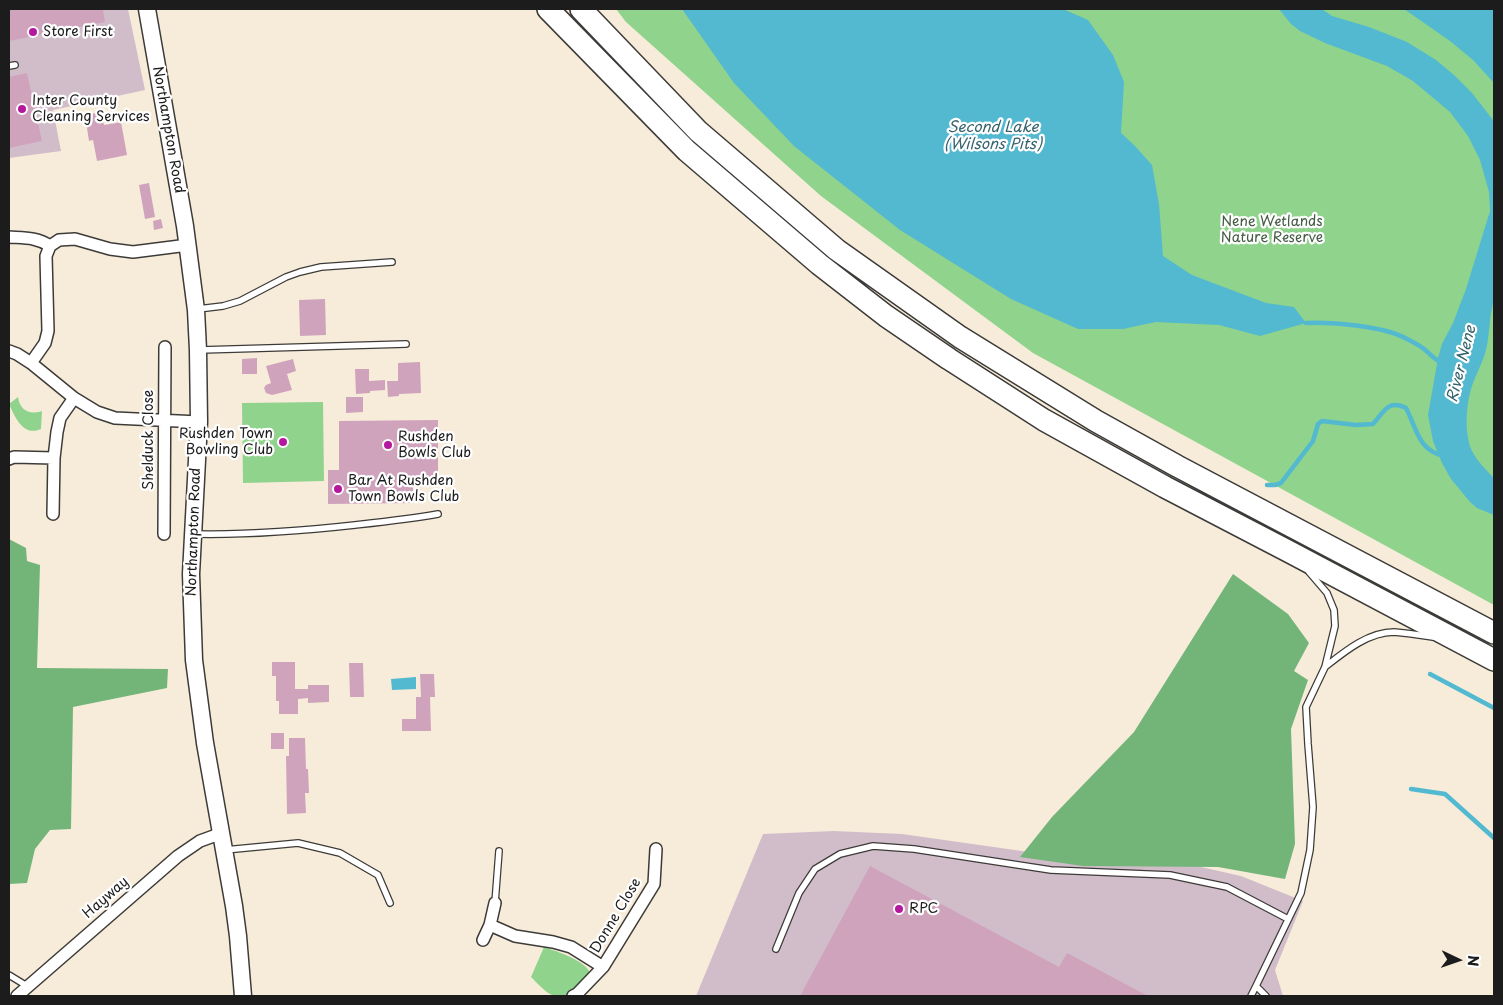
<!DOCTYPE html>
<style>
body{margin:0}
#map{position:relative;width:1503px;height:1005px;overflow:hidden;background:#f7ecda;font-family:"Playpen Sans",sans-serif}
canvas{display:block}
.frame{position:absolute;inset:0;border:10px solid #1c1c1c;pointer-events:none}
.north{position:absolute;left:1433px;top:935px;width:50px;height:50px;-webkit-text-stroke:4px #fff;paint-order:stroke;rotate:93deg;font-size:14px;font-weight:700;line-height:20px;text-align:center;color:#1c1c1c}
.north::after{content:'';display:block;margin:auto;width:18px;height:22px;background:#1c1c1c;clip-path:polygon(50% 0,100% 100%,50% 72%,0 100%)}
</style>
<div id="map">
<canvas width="1503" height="1005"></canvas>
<div class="frame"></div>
<div class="north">N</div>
</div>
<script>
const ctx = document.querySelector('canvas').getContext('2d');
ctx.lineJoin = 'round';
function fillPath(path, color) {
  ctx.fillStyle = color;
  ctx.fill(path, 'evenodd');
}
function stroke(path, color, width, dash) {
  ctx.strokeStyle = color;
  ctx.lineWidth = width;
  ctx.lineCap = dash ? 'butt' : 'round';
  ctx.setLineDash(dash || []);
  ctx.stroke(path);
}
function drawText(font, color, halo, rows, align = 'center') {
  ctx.font = font + ' "Playpen Sans",sans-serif';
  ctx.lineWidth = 4.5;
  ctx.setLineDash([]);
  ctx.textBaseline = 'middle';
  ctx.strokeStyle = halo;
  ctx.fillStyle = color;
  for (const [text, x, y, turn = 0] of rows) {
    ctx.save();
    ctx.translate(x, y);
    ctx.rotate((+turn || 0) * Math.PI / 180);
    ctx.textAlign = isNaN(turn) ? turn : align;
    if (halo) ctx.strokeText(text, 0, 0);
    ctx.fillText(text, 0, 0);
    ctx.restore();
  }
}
const industrial = new Path2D(`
 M 9,9 L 128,9 L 145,90 L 53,110 L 61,151 L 9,158 Z
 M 834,831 L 902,834 L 1022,851 L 1093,864 L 1192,865 L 1241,876 L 1303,901 L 1275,970 L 1283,996 L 696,996 L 763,834 Z`);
const green = new Path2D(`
 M 616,9 L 1494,9 L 1494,605 L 1033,353 L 821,196 L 626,22 Z
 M 18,397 C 20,411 30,415 42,411 L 41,429 C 23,437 15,417 9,404 Z
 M 323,402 L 324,481 L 243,483 L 242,403 Z
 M 544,947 C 558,952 585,960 590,973 C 582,983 567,1003 552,995 C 545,992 536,982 531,977 Z`);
const forest = new Path2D(`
 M 9,539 L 26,548 L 27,561 L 40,565 L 37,668 L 168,669 L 167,688 L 73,707 L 71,829 L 50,830 L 35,849 L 27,883 L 9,884 Z
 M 1233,574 L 1288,614 L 1309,643 L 1294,671 L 1308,680 L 1291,729 L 1295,844 L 1285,879 L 1218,867 L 1083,866 L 1020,857 L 1052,817 L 1134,732 Z`);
const water = new Path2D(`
 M 682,9 L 1063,9 L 1088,20 L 1113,55 L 1124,82 L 1121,133 L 1135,146 L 1152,165 L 1159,204 L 1163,256 L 1192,275 L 1266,303 L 1294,307 L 1306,323 L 1260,336 L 1219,325 L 1156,322 L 1123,329 L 1078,329 L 1011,299 L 900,230 L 794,146 L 734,83 Z
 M 1279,9 L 1322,9 L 1332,16 L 1369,27 L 1407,42 L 1436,60 L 1454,75 L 1472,93 L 1493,120 L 1494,122 L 1494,300 C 1489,316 1490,333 1486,350 C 1483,362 1476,374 1472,386 C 1466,403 1464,434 1472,451 C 1477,461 1486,470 1494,478 L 1494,515 L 1477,508 L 1470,502 L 1451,479 L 1442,463 L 1433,441 L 1428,415 L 1438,358 L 1442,344 L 1453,323 L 1466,289 L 1490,211 L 1489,192 L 1480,160 L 1468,136 L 1450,112 L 1413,81 L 1387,66 L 1325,43 L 1300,31 L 1291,24 Z
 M 1404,9 L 1494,9 L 1494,83 L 1473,60 L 1450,41 Z
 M 416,677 L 416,689 L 392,690 L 391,679 Z`);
const stream = new Path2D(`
 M 1306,323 C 1333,322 1384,326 1407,339 C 1413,342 1419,345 1424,349 C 1430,354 1435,360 1442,363
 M 1267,485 L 1275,485 L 1281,483 L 1313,441 L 1318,424 L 1322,421 L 1356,425 L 1373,424 C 1384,412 1388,399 1406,408 C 1417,429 1418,450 1444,456
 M 1430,674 L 1494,708
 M 1411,789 L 1445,794 L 1494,838`);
const building = new Path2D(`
 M 9,9 L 103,9 L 105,22 L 9,41 Z
 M 27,73 L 42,141 L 9,148 L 9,77 Z
 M 101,112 L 104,125 L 121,122 L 127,155 L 97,161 L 93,140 L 89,141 L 85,115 Z
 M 149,183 L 155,217 L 145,219 L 139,185 Z
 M 161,219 L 163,228 L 154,230 L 153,221 Z
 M 325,299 L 326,335 L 300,336 L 299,300 Z
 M 257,358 L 257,374 L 242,374 L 242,359 Z
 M 293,359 L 296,371 L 287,374 L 292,390 L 272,395 L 266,393 L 264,388 L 266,385 L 271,383 L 266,366 Z
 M 420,362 L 421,393 L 399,394 L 399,396 L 388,397 L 387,381 L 398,381 L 398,363 Z
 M 355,369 L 369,369 L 369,381 L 385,380 L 385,390 L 370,391 L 370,393 L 356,394 Z
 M 346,397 L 363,397 L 363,412 L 346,413 Z
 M 438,420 L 438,486 L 413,487 L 413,503 L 328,504 L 328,470 L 339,470 L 339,421 Z
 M 272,662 L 295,662 L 295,689 L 308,689 L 308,685 L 329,685 L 329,702 L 308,703 L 308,698 L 298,699 L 298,714 L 279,714 L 279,701 L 276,701 L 276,676 L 272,676 Z
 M 349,663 L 363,663 L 364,697 L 350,697 Z
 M 420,674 L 434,674 L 435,697 L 430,697 L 431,731 L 402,731 L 402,719 L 416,719 L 416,697 L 421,697 Z
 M 271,733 L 284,733 L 284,749 L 271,749 Z
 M 289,738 L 305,738 L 306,769 L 308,769 L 309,793 L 305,793 L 306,813 L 287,814 L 286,756 L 289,756 Z
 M 870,866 L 1059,967 L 1067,953 L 1148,996 L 800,996 Z`);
const lane = new Path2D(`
 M 9,66 L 15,65
 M 198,309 L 223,306 L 240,301 L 286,277 L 300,272 L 321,267 L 392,262
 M 200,350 L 406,344
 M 195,534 C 248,535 301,531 355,525 C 382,522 410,519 438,514
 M 1325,667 C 1344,652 1368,632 1394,632 C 1407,633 1420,635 1433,637
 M 225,850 L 298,843 L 340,853 L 378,875 L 390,903
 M 495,903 L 499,851
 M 776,949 L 799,893 L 815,869 L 840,854 L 873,846 L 914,849 L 1051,870 L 1170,875 L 1227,887 L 1288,919
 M 9,975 L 27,986
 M 1251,996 L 1256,986
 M 1266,996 L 1256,986 L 1301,893 L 1310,850 L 1313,807 L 1308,744 L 1306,707 L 1325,667 L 1335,626 L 1334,610 L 1327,593 L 1309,572`);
const street = new Path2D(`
 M 9,237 C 24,238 37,237 50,246
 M 50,246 L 59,240 L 75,239 L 110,249 L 133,252 L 188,245
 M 9,351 L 17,354 L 31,363 L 74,398 L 97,412 L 115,418 L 199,422
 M 31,363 L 45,343 L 48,331 L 46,256 L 50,246
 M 9,459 L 14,457 L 54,458
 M 53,514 L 54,458 L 57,432 L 60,418 L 74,398
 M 164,534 L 165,347
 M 490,925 L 515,936 L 553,942 L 571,947 L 603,967
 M 483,940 L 490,925 L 495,903
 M 17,996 L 178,856 L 200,841 L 222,833
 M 573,996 L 577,994 L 603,967 L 654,884 L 656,849`);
const secondary = new Path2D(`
 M 147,9 L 185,226 L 196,310 L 198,350 L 199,422 L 191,574 L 194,660 L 205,743 L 234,906 L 238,936 L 243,996`);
const highway = new Path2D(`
 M 548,9 L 687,151 L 819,264 L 886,316 L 949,359 L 1044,420 L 1165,487 L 1288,551 L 1494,660
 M 581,9 L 698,131 L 837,250 L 960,337 L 1096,421 L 1177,466 L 1494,633`);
const markers = [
 [33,32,5,"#b5179e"],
 [22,109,5,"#b5179e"],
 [283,442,5,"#b5179e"],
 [388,445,5,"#b5179e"],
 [338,489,5,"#b5179e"],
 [899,909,5,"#b5179e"]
];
const poiNames = [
 ["Store First",43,32],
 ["Inter County",32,101],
 ["Cleaning Services",32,117],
 ["Rushden Town",273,434,"right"],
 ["Bowling Club",273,450,"right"],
 ["Rushden",398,437],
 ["Bowls Club",398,453],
 ["Bar At Rushden",348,481],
 ["Town Bowls Club",348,497],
 ["RPC",909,909]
];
const streetNames = [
 ["Northampton Road",168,130,80],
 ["Shelduck Close",149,440,-90],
 ["Northampton Road",194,532,-88],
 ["Hayway",106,898,-41],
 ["Donne Close",616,916,-59]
];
const parkNames = [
 ["Nene Wetlands",1272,222],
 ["Nature Reserve",1272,238]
];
const waterNames = [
 ["Second Lake",993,128],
 ["(Wilsons Pits)",993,145],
 ["River Nene",1462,364,-76]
];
fillPath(industrial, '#d1bdca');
fillPath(green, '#8fd38c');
fillPath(forest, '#73b578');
fillPath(water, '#53b9d1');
stroke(stream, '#53b9d1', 4.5);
fillPath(building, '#d0a3bd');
stroke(lane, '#3d3b38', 8);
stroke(street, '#3d3b38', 14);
stroke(secondary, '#3d3b38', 19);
stroke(highway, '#3d3b38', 24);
stroke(lane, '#fff', 5.5);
stroke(street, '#fff', 11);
stroke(secondary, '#fff', 16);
stroke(highway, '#fff', 21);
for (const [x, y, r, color] of markers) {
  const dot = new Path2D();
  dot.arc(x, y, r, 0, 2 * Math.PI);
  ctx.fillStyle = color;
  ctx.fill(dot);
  stroke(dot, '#fff', 2);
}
drawText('14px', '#1c1c1c', '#fff', poiNames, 'left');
drawText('14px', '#1c1c1c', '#fff', streetNames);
drawText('14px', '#445c43', '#fff', parkNames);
drawText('italic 15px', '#35636d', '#fff', waterNames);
</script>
